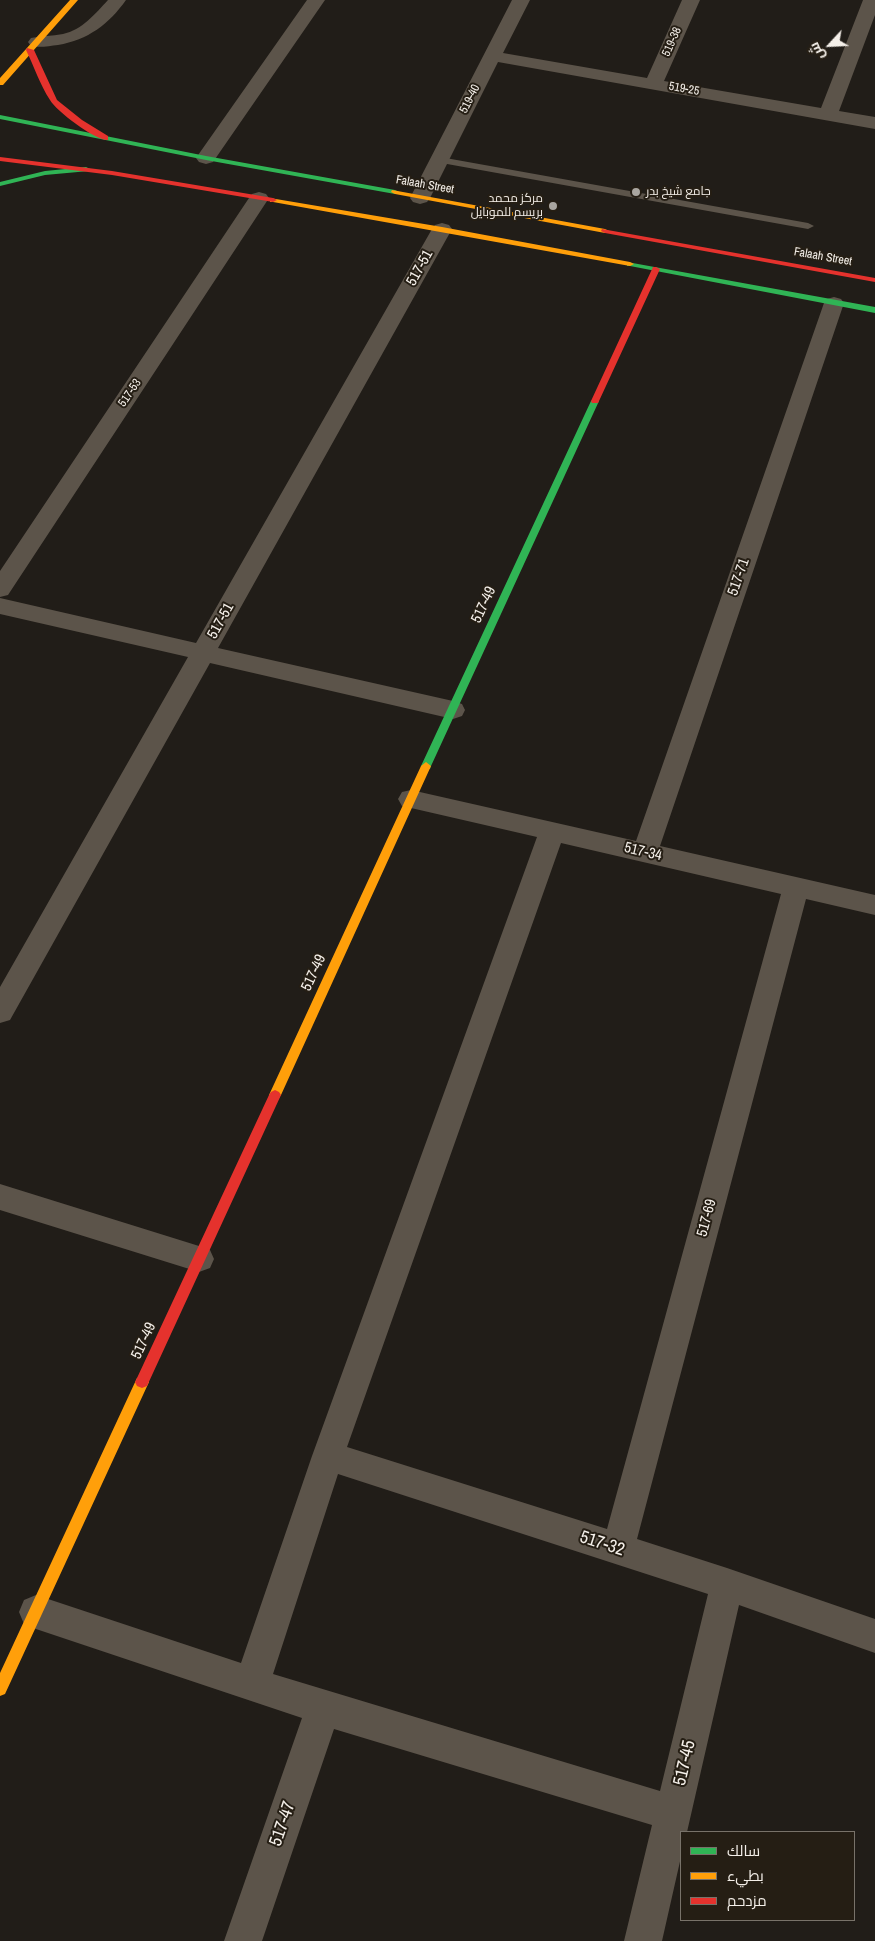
<!DOCTYPE html>
<meta charset="utf-8">
<style>
body{margin:0}
#map{position:relative;width:875px;height:1941px;overflow:hidden;background:#211d18;font-family:"Archivo Narrow",Cairo,sans-serif}
canvas{display:block}
.legend{position:absolute;left:680px;top:1831px;width:175px;height:90px;box-sizing:border-box;background:#251e14;border:1px solid #787269;margin:0;padding:6px 9px;list-style:none;font-size:15px;color:#f4efe9}
.legend li{display:flex;align-items:center;gap:10px;height:25px}
.legend b{width:25px;border:1px solid #787269}
.north{position:absolute;left:805px;top:20px;width:50px;height:50px;-webkit-text-stroke:4px #251e14;paint-order:stroke;rotate:245deg;font-size:14px;font-weight:700;line-height:20px;text-align:center;color:#f4efe9}
.north::after{content:'';display:block;margin:auto;width:18px;height:22px;background:#f4efe9;clip-path:polygon(50% 0,100% 100%,50% 72%,0 100%)}
</style>
<div id="map">
<canvas width="875" height="1941"></canvas>
<ul class="legend">
<li><b style="height:6px;background:#30b455"></b>سالك</li>
<li><b style="height:6px;background:#ff9f0a"></b>بطيء</li>
<li><b style="height:6px;background:#e5322d"></b>مزدحم</li>
</ul>
<div class="north">ش</div>
</div>
<script>
const ctx = document.querySelector('canvas').getContext('2d');
ctx.lineJoin = 'round';
function fillPath(path, color) {
  ctx.fillStyle = color;
  ctx.fill(path, 'evenodd');
}
function stroke(path, color, width, dash) {
  ctx.strokeStyle = color;
  ctx.lineWidth = width;
  ctx.lineCap = dash ? 'butt' : 'round';
  ctx.setLineDash(dash || []);
  ctx.stroke(path);
}
function drawText(font, color, halo, rows, align = 'center') {
  ctx.font = font + ' "Archivo Narrow",Cairo,sans-serif';
  ctx.lineWidth = 4;
  ctx.setLineDash([]);
  ctx.textBaseline = 'middle';
  ctx.strokeStyle = halo;
  ctx.fillStyle = color;
  for (const [text, x, y, turn = 0] of rows) {
    ctx.save();
    ctx.translate(x, y);
    ctx.rotate((+turn || 0) * Math.PI / 180);
    ctx.textAlign = isNaN(turn) ? turn : align;
    if (halo) ctx.strokeText(text, 0, 0);
    ctx.fillText(text, 0, 0);
    ctx.restore();
  }
}
const lane = new Path2D(`
 M 440,157 L 808,223 L 814,226 L 808,229 L 436,162 L 434,160 L 436,158 Z`);
const street = new Path2D(`
 M 108,0 L 126,0 C 109,24 88,40 58,45 C 49,46 40,48 31,46 L 28,42 L 31,38 C 41,36 52,36 63,34 C 82,30 95,14 108,0 Z
 M 307,0 L 325,0 L 213,162 L 206,164 L 199,162 L 196,158 Z
 M 512,0 L 530,0 L 503,53 L 647,78 L 682,0 L 700,0 L 664,81 L 821,108 L 863,0 L 875,0 L 875,15 L 839,111 L 875,117 L 875,129 L 498,62 L 430,198 L 427,202 L 420,204 L 413,202 L 410,198 Z
 M 259,192 L 266,194 L 269,198 L 8,595 L 0,597 L 0,571 L 249,198 L 252,194 Z
 M 442,223 L 449,225 L 452,229 L 218,648 L 453,701 L 462,704 L 465,710 L 462,716 L 453,719 L 210,663 L 10,1020 L 0,1023 L 0,987 L 188,657 L 0,614 L 0,598 L 196,643 L 432,229 L 435,225 Z
 M 834,297 L 841,299 L 844,303 L 660,846 L 875,895 L 875,915 L 806,899 L 637,1539 L 727,1568 L 875,1619 L 875,1653 L 739,1605 L 687,1832 L 681,1832 L 681,1857 L 662,1941 L 624,1941 L 652,1825 L 334,1729 L 262,1941 L 224,1941 L 302,1718 L 36,1629 L 24,1624 L 19,1612 L 24,1600 L 36,1595 L 241,1663 L 312,1456 L 537,837 L 411,808 L 402,806 L 398,799 L 402,792 L 411,790 L 636,841 L 824,303 L 827,299 ZM 561,843 L 781,894 L 607,1529 L 347,1447 ZM 338,1474 L 708,1594 L 660,1791 L 273,1674 Z
 M 0,1184 L 199,1246 L 210,1250 L 214,1259 L 210,1268 L 199,1272 L 0,1210 Z`);
const fast = new Path2D(`
 M 0,115 L 206,156 L 395,190 L 399,192 L 395,194 L 206,160 L 0,119 Z
 M 86,167 L 90,169 L 89,171 L 45,175 L 0,186 L 0,182 L 45,171 Z
 M 627,262 L 875,307 L 875,313 L 630,266 L 627,266 Z
 M 595,398 L 599,401 L 431,766 L 430,769 L 422,769 L 421,766 L 591,401 Z`);
const slow = new Path2D(`
 M 70,0 L 78,0 L 3,85 L 0,85 L 0,78 Z
 M 392,190 L 605,229 L 609,231 L 605,233 L 395,194 L 391,192 Z
 M 270,198 L 442,227 L 630,262 L 634,264 L 630,266 L 273,202 L 270,202 Z
 M 426,762 L 431,766 L 281,1095 L 279,1098 L 275,1100 L 271,1098 L 269,1095 L 421,766 Z
 M 142,1376 L 147,1378 L 149,1382 L 5,1694 L 0,1696 L 0,1673 L 137,1378 Z`);
const jam = new Path2D(`
 M 27,48 L 34,50 L 57,100 L 82,120 L 108,136 L 108,140 C 96,141 56,111 50,100 C 40,85 34,66 26,50 Z
 M 0,157 L 112,171 L 273,198 L 277,200 L 273,202 L 112,175 L 0,161 Z
 M 602,229 L 875,278 L 875,282 L 605,233 L 601,231 Z
 M 653,267 L 656,267 L 660,269 L 599,401 L 598,403 L 592,403 L 591,401 Z
 M 275,1090 L 279,1092 L 281,1095 L 147,1386 L 142,1388 L 137,1386 L 135,1382 L 137,1378 L 269,1095 L 271,1092 Z`);
const markers = [
 [636,192,5,"#aaa6a0"],
 [553,206,5,"#aaa6a0"]
];
const farStreetnames = [
 ["519-38",672,42,-66],
 ["519-25",684,89,10],
 ["519-40",470,99,-63],
 ["Falaah Street",425,185,10],
 ["Falaah Street",823,257,10],
 ["517-53",130,393,-56]
];
const farPoinames = [
 ["جامع شيخ بدر",646,192],
 ["مركز محمد",543,199,"right"],
 ["بريسم للموبايل",543,213,"right"]
];
const streetNames = [
 ["517-51",420,268,-61],
 ["517-71",739,577,-71],
 ["517-49",484,605,-65],
 ["517-51",221,621,-61],
 ["517-34",643,852,13],
 ["517-49",314,973,-65],
 ["517-69",707,1218,-75],
 ["517-49",144,1341,-65]
];
const nearStreetnames = [
 ["517-32",602,1544,18],
 ["517-45",685,1763,-77],
 ["517-47",283,1824,-71]
];
fillPath(lane, '#5c544a');
fillPath(street, '#5c544a');
fillPath(fast, '#30b455');
fillPath(slow, '#ff9f0a');
fillPath(jam, '#e5322d');
for (const [x, y, r, color] of markers) {
  const dot = new Path2D();
  dot.arc(x, y, r, 0, 2 * Math.PI);
  ctx.fillStyle = color;
  ctx.fill(dot);
  stroke(dot, '#251e14', 2);
}
drawText('12px', '#f4efe9', '#251e14', farStreetnames);
drawText('12px', '#f4efe9', '#251e14', farPoinames, 'left');
drawText('15px', '#f4efe9', '#251e14', streetNames);
drawText('18px', '#f4efe9', '#251e14', nearStreetnames);
</script>
